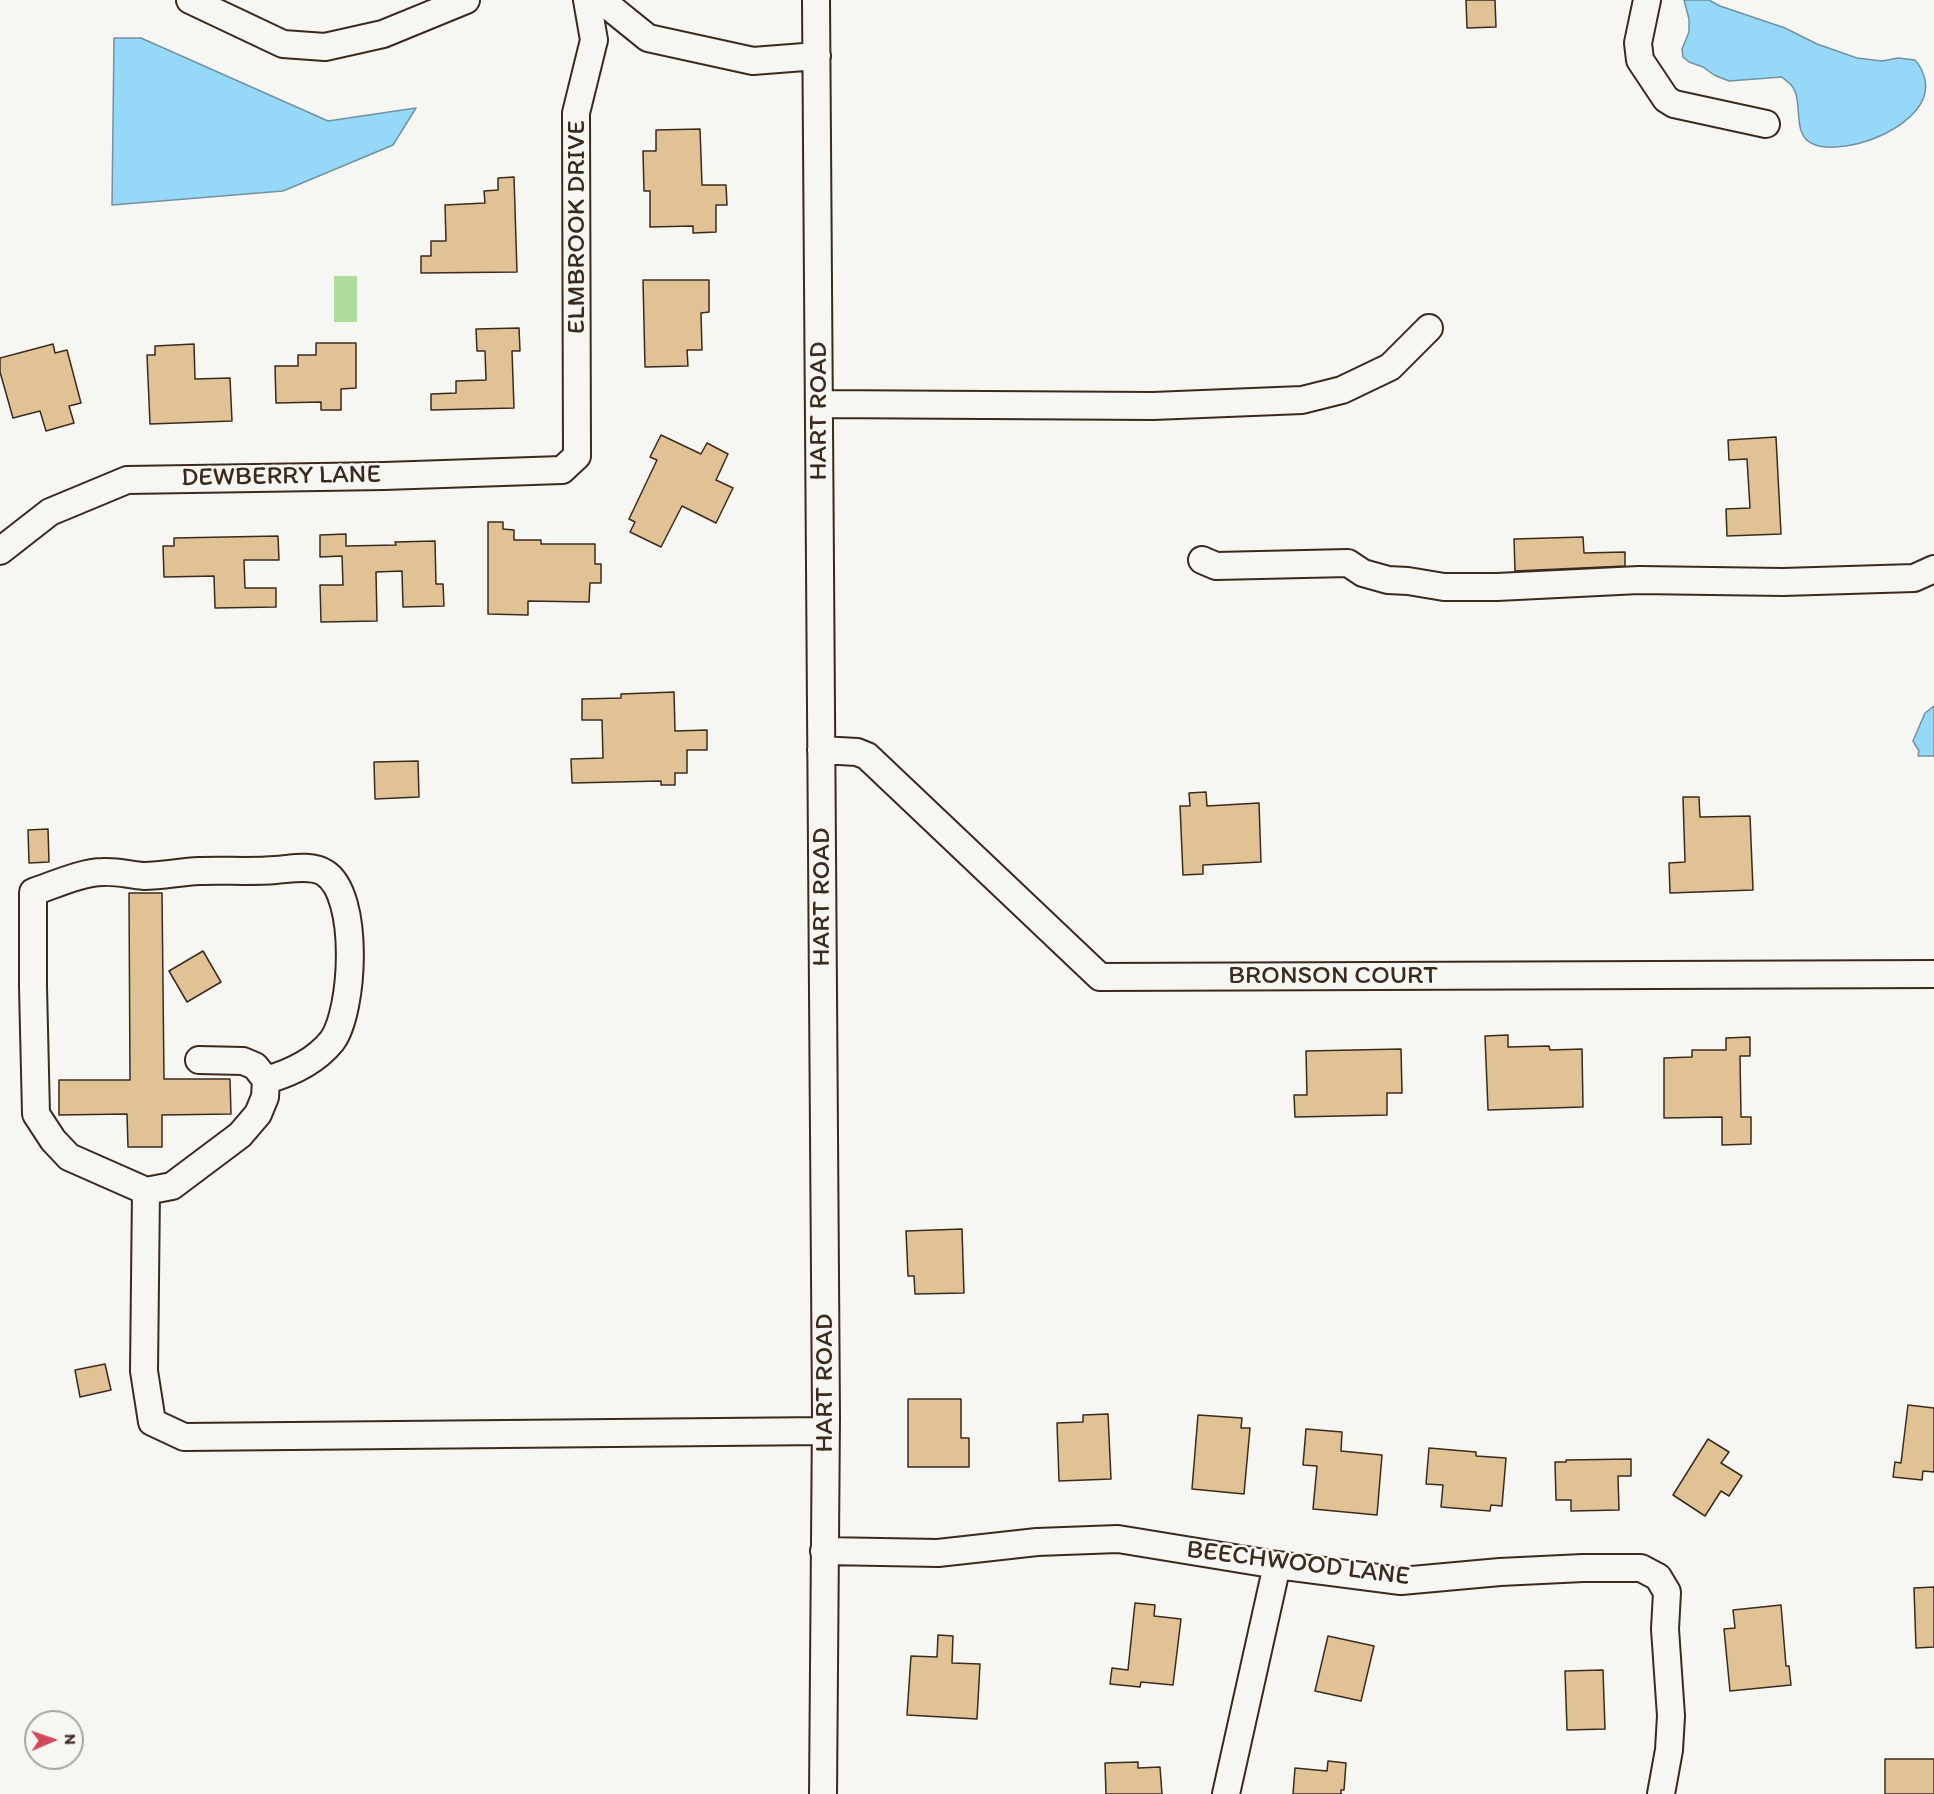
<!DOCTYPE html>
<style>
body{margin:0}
#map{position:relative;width:1934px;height:1794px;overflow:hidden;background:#f6f6f2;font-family:Itim,sans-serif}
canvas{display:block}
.north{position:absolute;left:24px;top:1710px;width:60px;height:60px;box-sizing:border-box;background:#f6f6f2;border:2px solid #aba49d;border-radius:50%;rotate:88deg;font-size:16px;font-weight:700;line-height:24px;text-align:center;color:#3b2a1e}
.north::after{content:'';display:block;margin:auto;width:21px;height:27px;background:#d1495b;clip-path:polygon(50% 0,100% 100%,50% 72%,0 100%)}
</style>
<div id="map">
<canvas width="1934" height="1794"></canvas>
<div class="north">N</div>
</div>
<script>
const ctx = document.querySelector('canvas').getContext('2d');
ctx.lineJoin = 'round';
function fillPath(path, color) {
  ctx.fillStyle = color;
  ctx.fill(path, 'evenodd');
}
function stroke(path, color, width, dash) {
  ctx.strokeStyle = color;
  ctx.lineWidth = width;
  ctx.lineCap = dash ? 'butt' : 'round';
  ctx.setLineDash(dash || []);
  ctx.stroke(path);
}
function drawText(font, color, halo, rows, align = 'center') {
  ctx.font = font + ' Itim,sans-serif';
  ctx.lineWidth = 5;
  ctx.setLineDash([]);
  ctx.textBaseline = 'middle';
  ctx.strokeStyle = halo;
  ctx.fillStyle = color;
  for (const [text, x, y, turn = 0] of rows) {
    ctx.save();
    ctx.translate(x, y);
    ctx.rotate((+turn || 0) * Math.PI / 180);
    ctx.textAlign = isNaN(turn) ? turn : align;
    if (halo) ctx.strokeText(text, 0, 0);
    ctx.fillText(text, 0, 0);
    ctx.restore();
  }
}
const green = new Path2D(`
 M 334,276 L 357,276 L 357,322 L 334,322 Z`);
const water = new Path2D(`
 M 1684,0 L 1709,0 L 1720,6 L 1785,28 L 1817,44 L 1857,58 L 1882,61 L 1898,58 L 1915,60 C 1921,66 1923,72 1925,80 C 1934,124 1846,158 1813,144 C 1791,135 1804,102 1792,86 C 1790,83 1785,80 1782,77 L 1729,81 L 1714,75 L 1703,67 L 1689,62 L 1683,57 L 1682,49 L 1689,32 L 1689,19 Z
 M 114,38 L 141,38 L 328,121 L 416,108 L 393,145 L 283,191 L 112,205 Z
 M 1934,706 L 1934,756 L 1918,756 L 1919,751 L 1913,741 L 1925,713 Z`);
const building = new Path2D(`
 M 1466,0 L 1495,0 L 1496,27 L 1467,28 Z
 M 700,129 L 702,185 L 726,185 L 727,205 L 716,205 L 716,232 L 693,233 L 693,226 L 650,227 L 650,191 L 644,191 L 643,151 L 656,151 L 656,130 Z
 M 514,177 L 517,272 L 421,273 L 421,256 L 431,256 L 431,241 L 446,241 L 445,205 L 485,203 L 484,191 L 498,190 L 498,178 Z
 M 643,280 L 709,280 L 709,312 L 701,313 L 702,350 L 687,350 L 688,366 L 645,367 Z
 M 519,328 L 520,351 L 512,351 L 514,408 L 431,410 L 431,394 L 456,393 L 456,381 L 486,380 L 485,351 L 477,351 L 476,329 Z
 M 316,343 L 356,343 L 356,388 L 341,389 L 341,410 L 321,410 L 321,402 L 276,403 L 275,366 L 298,366 L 298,355 L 316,355 Z
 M 53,344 L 55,353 L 67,350 L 81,403 L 69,406 L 74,423 L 46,431 L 40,411 L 13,418 L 0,372 L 0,358 Z
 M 194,344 L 195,379 L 230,378 L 232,421 L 150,424 L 147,355 L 155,355 L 155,346 Z
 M 661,435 L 701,454 L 707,443 L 728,454 L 716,480 L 733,488 L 716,523 L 682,506 L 661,547 L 630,532 L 635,522 L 629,519 L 657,460 L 650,457 Z
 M 1776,437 L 1781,534 L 1727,536 L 1726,509 L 1750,508 L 1747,459 L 1729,460 L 1728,440 Z
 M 488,522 L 503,522 L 503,529 L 514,530 L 514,540 L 541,540 L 541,544 L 595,544 L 595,564 L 601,564 L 601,583 L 590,583 L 589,602 L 528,601 L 528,615 L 488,614 Z
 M 346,534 L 346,546 L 396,545 L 395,542 L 435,541 L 436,584 L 443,584 L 444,606 L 403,607 L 402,571 L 376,572 L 377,621 L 321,622 L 320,585 L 343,585 L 342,556 L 320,557 L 320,535 Z
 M 278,536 L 279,560 L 244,560 L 245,588 L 276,588 L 276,607 L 215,608 L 214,576 L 164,577 L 163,546 L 174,546 L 174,538 Z
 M 1583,537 L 1584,553 L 1625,552 L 1625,566 L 1515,571 L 1514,539 Z
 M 674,692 L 675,731 L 707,730 L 707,750 L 687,750 L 687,773 L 675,773 L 675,785 L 661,785 L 661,781 L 572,783 L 571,759 L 603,758 L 602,720 L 582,720 L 582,699 L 621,698 L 621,694 Z
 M 418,761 L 419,797 L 375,799 L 374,762 Z
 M 1206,792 L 1207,806 L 1259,803 L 1261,862 L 1203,865 L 1203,874 L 1183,875 L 1180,806 L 1190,806 L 1189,793 Z
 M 1683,797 L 1699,797 L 1700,817 L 1750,816 L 1753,890 L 1670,893 L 1669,863 L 1685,862 Z
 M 48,829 L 49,862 L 29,863 L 28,830 Z
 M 129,893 L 162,893 L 164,1079 L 230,1079 L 231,1114 L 162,1115 L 162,1147 L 128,1147 L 127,1114 L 59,1115 L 59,1080 L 130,1080 Z
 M 203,951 L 221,982 L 187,1002 L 169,971 Z
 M 1508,1035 L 1508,1047 L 1549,1046 L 1550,1050 L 1582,1049 L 1583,1107 L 1488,1110 L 1485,1036 Z
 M 1750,1037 L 1750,1056 L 1740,1056 L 1741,1117 L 1751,1117 L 1751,1144 L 1722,1145 L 1722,1117 L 1664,1118 L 1664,1058 L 1692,1057 L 1692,1050 L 1726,1050 L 1726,1038 Z
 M 1401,1049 L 1402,1093 L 1387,1093 L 1387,1115 L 1295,1117 L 1294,1095 L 1307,1095 L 1306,1051 Z
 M 962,1229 L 964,1293 L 915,1294 L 914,1276 L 908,1276 L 906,1231 Z
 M 105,1364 L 111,1390 L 80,1397 L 75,1370 Z
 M 908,1399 L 961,1399 L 961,1438 L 969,1438 L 969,1467 L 908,1467 Z
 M 1908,1405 L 1934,1408 L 1934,1472 L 1923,1471 L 1922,1480 L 1893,1477 L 1895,1462 L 1901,1463 Z
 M 1108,1414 L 1111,1479 L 1059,1481 L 1057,1423 L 1083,1422 L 1083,1415 Z
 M 1198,1415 L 1242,1418 L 1241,1428 L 1250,1428 L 1244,1494 L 1192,1489 Z
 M 1306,1429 L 1342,1432 L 1341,1451 L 1382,1455 L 1377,1515 L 1313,1509 L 1317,1466 L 1303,1465 Z
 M 1708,1439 L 1729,1452 L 1721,1463 L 1742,1476 L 1729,1496 L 1721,1491 L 1705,1516 L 1673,1495 Z
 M 1429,1448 L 1476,1452 L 1476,1456 L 1506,1458 L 1502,1506 L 1491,1505 L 1490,1511 L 1441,1507 L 1443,1485 L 1426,1484 Z
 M 1631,1459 L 1631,1476 L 1618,1476 L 1619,1510 L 1571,1511 L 1571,1500 L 1556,1500 L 1555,1462 L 1566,1462 L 1566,1460 Z
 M 1934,1587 L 1934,1647 L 1916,1648 L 1914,1588 Z
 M 1135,1603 L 1155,1605 L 1154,1616 L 1181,1619 L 1173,1685 L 1141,1682 L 1140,1687 L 1110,1684 L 1112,1668 L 1128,1670 Z
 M 1781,1605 L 1786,1666 L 1789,1666 L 1791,1685 L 1730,1691 L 1724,1629 L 1735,1628 L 1733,1610 Z
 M 938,1635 L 953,1636 L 952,1663 L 980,1664 L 977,1719 L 907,1715 L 911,1656 L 937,1657 Z
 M 1328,1636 L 1374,1646 L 1361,1701 L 1315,1691 Z
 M 1603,1670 L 1605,1729 L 1567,1730 L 1565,1671 Z
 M 1885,1759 L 1934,1759 L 1934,1794 L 1885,1794 Z
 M 1328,1761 L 1346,1763 L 1344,1790 L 1341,1790 L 1341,1794 L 1293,1794 L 1295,1768 L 1327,1771 Z
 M 1138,1762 L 1138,1768 L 1160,1767 L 1162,1794 L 1106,1794 L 1105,1763 Z`);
const minor = new Path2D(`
 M 190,0 L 283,44 L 325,47 L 383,34 L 466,0
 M 601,0 L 648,38 L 753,61 L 817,56
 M 816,0 L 826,1415 L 823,1794
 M 1647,0 L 1638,43 L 1640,60 L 1666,99 L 1674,104 L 1766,124
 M 819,404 L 1153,406 L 1302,400 L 1342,390 L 1390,367 L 1429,328
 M 0,551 L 50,512 L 127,480 L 384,476 L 562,470 L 577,456 L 576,113 L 594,40 L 587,0
 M 1202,560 L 1216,566 L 1348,563 L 1363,573 L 1388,580 L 1408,581 L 1444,587 L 1497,587 L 1639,580 L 1783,582 L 1914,578 L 1934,569
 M 821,750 L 857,752 L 867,756 L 1100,977 L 1934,974
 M 199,1060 L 243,1061 L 255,1066 L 266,1080 L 265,1097 L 258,1114 L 240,1135 L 172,1186 L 146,1191 L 69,1157 L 53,1140 L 36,1114 L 33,987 L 33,892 C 54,885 82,872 103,872 C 117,871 130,875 144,876 C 162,876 180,872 199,871 C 224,870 250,872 276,870 C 290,869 312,864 325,873 C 360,895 354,1011 332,1041 C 315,1062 291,1073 266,1080
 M 146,1191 L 144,1371 L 152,1422 L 184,1437 L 826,1431
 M 824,1551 L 938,1553 L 1037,1542 L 1118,1539 L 1277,1565 L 1401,1581 L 1500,1572 L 1583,1568 L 1641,1568 L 1658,1577 L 1667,1592 L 1665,1629 L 1671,1716 L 1669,1750 L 1661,1794
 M 1226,1794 L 1277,1565`);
const streetNames = [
 ["ELMBROOK DRIVE",577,227,-90],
 ["HART ROAD",819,411,-90],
 ["DEWBERRY LANE",281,477,-1],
 ["HART ROAD",822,897,-90],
 ["BRONSON COURT",1333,976],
 ["HART ROAD",825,1383,-90],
 ["BEECHWOOD LANE",1298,1564,7]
];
fillPath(green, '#addc9c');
fillPath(water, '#96d8f8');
stroke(water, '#7292a1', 1.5);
fillPath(building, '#e0c294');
stroke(building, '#3b2a1e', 1.5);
stroke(minor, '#3b2a1e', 30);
stroke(minor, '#f6f6f2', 26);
drawText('26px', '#3b2a1e', '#f6f6f2', streetNames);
</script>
